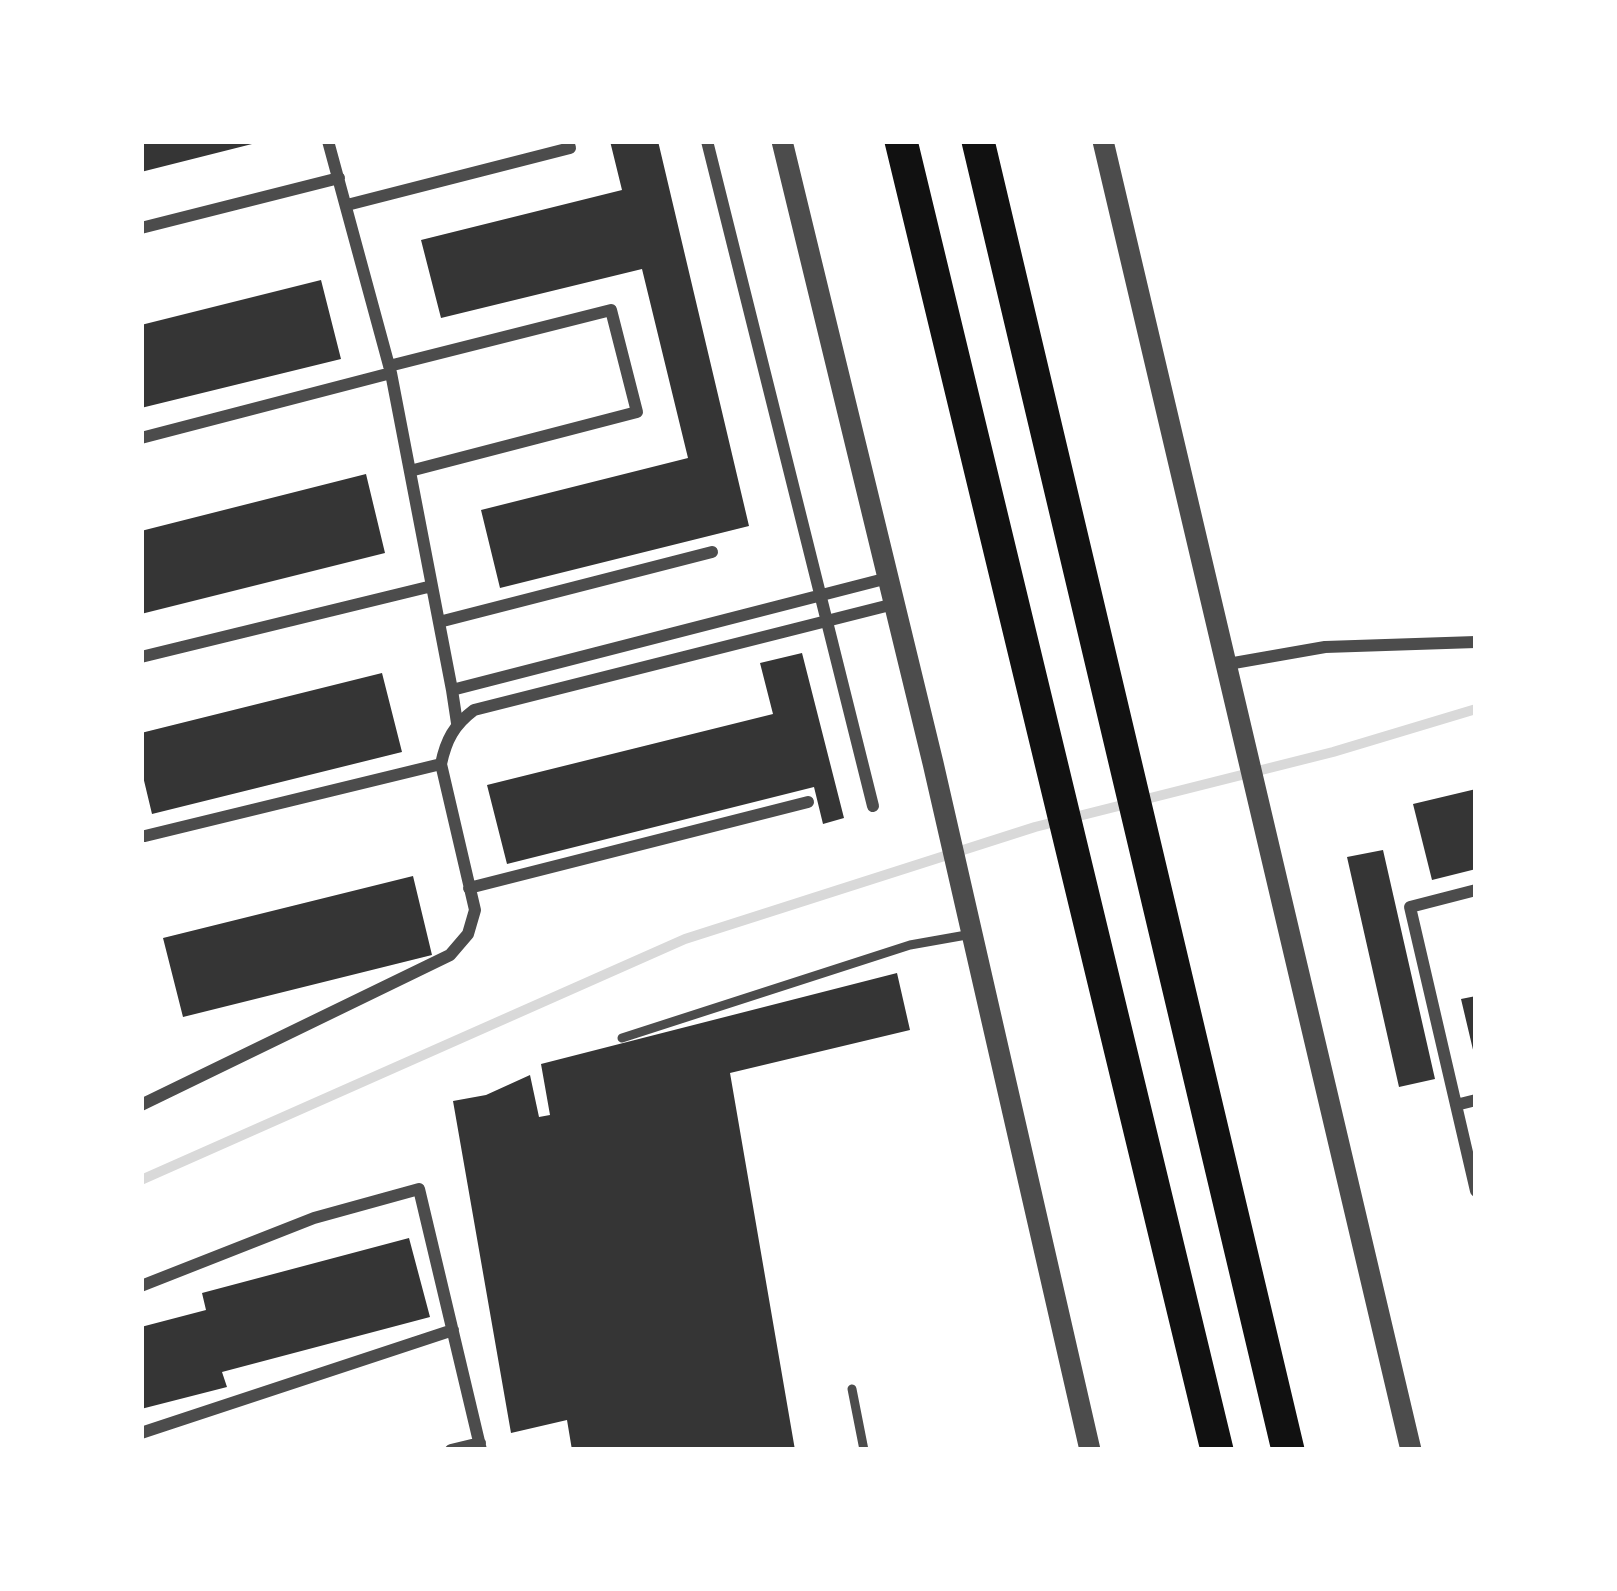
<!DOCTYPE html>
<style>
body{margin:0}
#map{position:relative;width:1617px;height:1591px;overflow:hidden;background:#fff;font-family:Helvetica,sans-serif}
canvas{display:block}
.frame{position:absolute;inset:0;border:144px solid #fff;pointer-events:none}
</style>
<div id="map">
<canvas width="1617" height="1591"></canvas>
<div class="frame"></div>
</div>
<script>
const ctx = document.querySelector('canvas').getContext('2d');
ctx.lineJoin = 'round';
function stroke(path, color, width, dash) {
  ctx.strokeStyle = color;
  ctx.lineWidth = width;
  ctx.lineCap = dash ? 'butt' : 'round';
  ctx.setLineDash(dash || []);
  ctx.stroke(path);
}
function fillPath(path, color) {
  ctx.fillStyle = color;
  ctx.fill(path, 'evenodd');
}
const stream = new Path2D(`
 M 141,1180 L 685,939 L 1035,827 L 1333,752 L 1476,709`);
const building = new Path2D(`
 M 141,141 L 255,141 L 256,143 L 141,172 Z
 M 610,141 L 658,141 L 749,526 L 500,588 L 481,510 L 688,458 L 642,269 L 441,318 L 421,240 L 622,190 Z
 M 321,280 L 341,359 L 141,408 L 141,325 Z
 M 366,474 L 385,553 L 141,614 L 141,531 Z
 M 802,653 L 844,818 L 823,824 L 814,787 L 507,864 L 487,785 L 773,714 L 760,663 Z
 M 382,673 L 402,752 L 152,814 L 141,768 L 141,733 Z
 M 1476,789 L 1476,869 L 1432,880 L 1413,804 Z
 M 1383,850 L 1435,1079 L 1399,1087 L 1347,857 Z
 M 413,876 L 432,955 L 183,1017 L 163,938 Z
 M 897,973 L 910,1030 L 730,1073 L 795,1450 L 572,1450 L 567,1420 L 511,1433 L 453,1101 L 486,1095 L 530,1075 L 539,1117 L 550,1115 L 541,1064 Z
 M 1476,996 L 1476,1053 L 1474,1054 L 1461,999 Z
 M 409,1238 L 430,1317 L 222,1372 L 227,1387 L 141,1409 L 141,1327 L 206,1310 L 202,1293 Z`);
const service = new Path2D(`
 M 622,1038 L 910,945 L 972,934
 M 852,1389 L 864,1450`);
const minor = new Path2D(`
 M 328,141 L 391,373 L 452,690 L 888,578
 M 707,141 L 873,806
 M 347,205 L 570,148 L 568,141
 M 141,228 L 339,178
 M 389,366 L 611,310 L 637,412 L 410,471
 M 141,438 L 391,373
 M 439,622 L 712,552
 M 141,657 L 432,586
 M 1228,664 L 1325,647 L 1476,642
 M 452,690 L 457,723
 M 145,836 L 441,764
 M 469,888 L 808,802
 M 1476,890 L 1410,907 L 1476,1191
 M 141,1105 L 450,955 L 468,934 L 475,910 L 441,764 C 446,740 454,725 474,710 L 894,604
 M 1456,1105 L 1476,1100
 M 141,1286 L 314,1218 L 419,1189 L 481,1450
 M 141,1433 L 453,1330
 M 451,1450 L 480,1443`);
const tertiary = new Path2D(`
 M 782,141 L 933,763 L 1090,1450
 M 1103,141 L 1411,1450`);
const trunk = new Path2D(`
 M 901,141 L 1217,1450
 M 978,141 L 1288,1450`);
stroke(stream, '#d9d9d9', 10);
fillPath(building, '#353535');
stroke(service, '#4c4c4c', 9);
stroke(minor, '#4c4c4c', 12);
stroke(tertiary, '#4c4c4c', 21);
stroke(trunk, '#111', 33);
</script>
